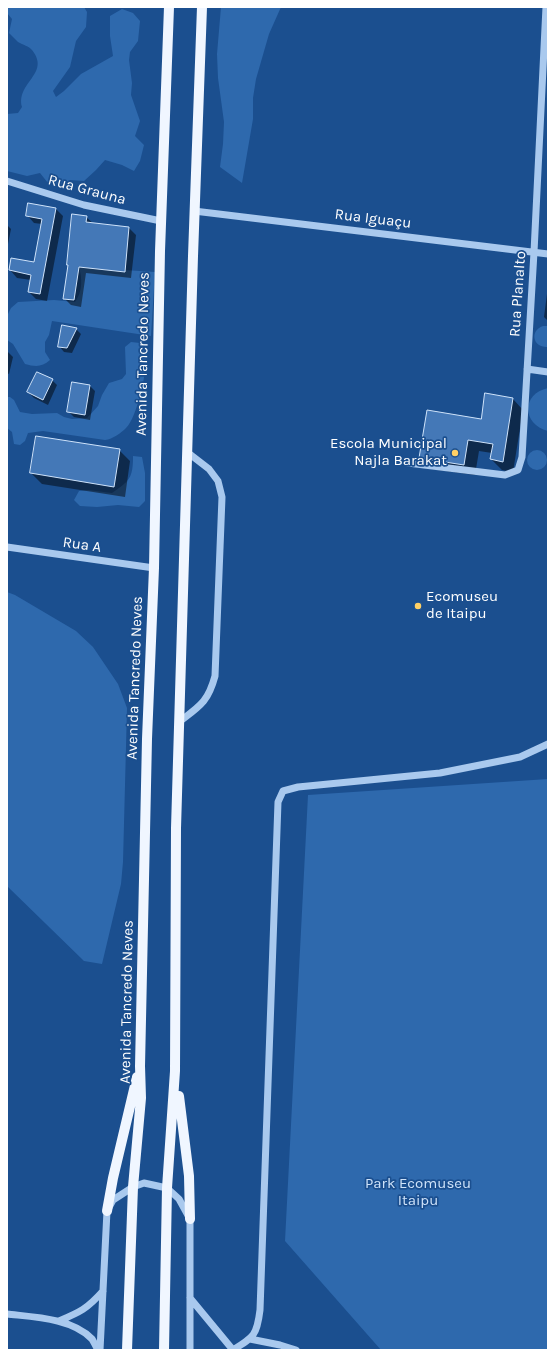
<!DOCTYPE html>
<meta charset="utf-8">
<style>
body{margin:0}
#map{position:relative;width:555px;height:1357px;overflow:hidden;background:#1b4f8f;font-family:Karla,sans-serif}
canvas{display:block}
.frame{position:absolute;inset:0;border:8px solid #fff;pointer-events:none}
</style>
<div id="map">
<canvas width="555" height="1357"></canvas>
<div class="frame"></div>
</div>
<script>
const ctx = document.querySelector('canvas').getContext('2d');
ctx.lineJoin = 'round';
function fillPath(path, color) {
  ctx.fillStyle = color;
  ctx.fill(path, 'evenodd');
}
function stroke(path, color, width, dash) {
  ctx.strokeStyle = color;
  ctx.lineWidth = width;
  ctx.lineCap = dash ? 'butt' : 'round';
  ctx.setLineDash(dash || []);
  ctx.stroke(path);
}
function drawText(font, color, halo, rows, align = 'center') {
  ctx.font = font + ' Karla,sans-serif';
  ctx.lineWidth = 3.5;
  ctx.setLineDash([]);
  ctx.textBaseline = 'middle';
  ctx.strokeStyle = halo;
  ctx.fillStyle = color;
  for (const [text, x, y, turn = 0] of rows) {
    ctx.save();
    ctx.translate(x, y);
    ctx.rotate((+turn || 0) * Math.PI / 180);
    ctx.textAlign = isNaN(turn) ? turn : align;
    if (halo) ctx.strokeText(text, 0, 0);
    ctx.fillText(text, 0, 0);
    ctx.restore();
  }
}
const green = new Path2D(`
 M 7,7 L 84,7 L 87,12 L 86,27 L 76,41 L 70,67 L 53,91 L 56,97 L 64,91 L 81,74 L 113,56 L 110,36 L 110,16 L 122,9 L 133,13 L 140,21 L 138,41 L 130,52 L 129,60 L 132,83 L 131,95 L 140,121 L 135,136 L 144,145 L 140,161 L 134,171 L 122,165 L 105,160 L 96,170 L 84,181 L 70,180 L 61,185 L 55,186 L 48,183 L 40,173 L 27,176 L 7,171 L 7,114 L 18,113 L 22,107 C 16,82 51,74 32,50 C 29,46 23,45 18,42 C 15,39 12,36 9,33 L 12,19 L 7,13 Z
 M 221,7 L 281,7 L 269,34 L 256,79 L 253,98 L 253,119 L 242,183 L 220,167 L 223,144 L 224,122 L 218,78 L 217,54 Z
 M 79,267 L 155,272 L 151,336 L 52,321 L 49,335 L 45,342 L 45,352 L 50,360 C 42,367 36,367 25,364 L 13,344 L 7,340 L 7,316 L 11,308 L 18,302 L 54,300 L 75,302 C 83,291 82,278 79,267 Z
 M 543,326 L 548,326 L 548,347 C 533,348 529,331 543,326 Z
 M 131,342 L 140,343 C 142,346 145,350 146,353 C 148,368 137,418 126,428 C 121,433 113,439 105,440 L 43,431 L 28,433 L 25,441 L 20,445 L 14,444 L 12,432 L 7,428 L 7,397 L 10,397 L 14,400 L 20,412 L 32,414 L 57,413 L 64,417 L 72,419 L 87,418 L 98,406 L 102,395 L 109,383 L 122,379 L 126,374 L 125,347 Z
 M 548,388 L 548,431 C 522,424 521,394 548,388 Z
 M527 460a10 10 0 1 1 20 0a10 10 0 1 1-20 0Z
 M 133,456 L 142,457 L 145,473 L 145,501 L 139,507 L 118,505 L 97,507 L 80,506 L 74,500 L 79,491 L 88,490 L 112,493 C 116,490 126,483 127,481 C 133,475 133,464 133,456 Z
 M 7,592 L 15,595 L 76,631 L 93,647 L 118,684 L 127,708 L 123,862 L 121,884 L 102,964 L 84,961 L 7,886 Z
 M 548,779 L 548,1350 L 381,1350 L 285,1241 L 308,795 Z`);
const shadow = new Path2D(`
 M 29,204 L 56,209 L 63,216 L 47,301 L 36,299 L 29,292 L 31,280 L 17,278 L 10,270 L 34,263 L 42,224 L 34,223 L 27,215 Z
 M 86,217 L 94,224 L 129,228 L 136,235 L 131,278 L 86,273 L 81,307 L 71,305 L 64,298 Z
 M 7,225 L 11,229 L 7,249 Z
 M 548,286 L 548,321 L 544,317 Z
 M 76,329 L 81,334 L 72,353 L 64,352 L 59,346 Z
 M 7,351 L 13,357 L 9,374 L 7,373 Z
 M 52,380 L 57,385 L 48,405 L 34,398 L 28,392 Z
 M 73,383 L 90,386 L 95,391 L 90,420 L 74,417 L 68,411 Z
 M 513,399 L 523,410 L 513,472 L 502,470 L 491,459 L 492,453 L 479,451 L 475,475 L 431,469 L 420,458 Z
 M 119,450 L 130,461 L 125,497 L 42,484 L 31,473 Z`);
const building = new Path2D(`
 M 28,203 L 56,208 L 40,294 L 28,292 L 31,275 L 9,270 L 11,258 L 34,262 L 42,219 L 26,216 Z
 M 72,214 L 87,216 L 86,222 L 129,227 L 125,272 L 79,267 L 74,300 L 63,299 L 68,265 L 67,265 Z
 M 62,325 L 77,328 L 67,348 L 58,347 Z
 M 37,372 L 53,379 L 43,400 L 27,392 Z
 M 72,382 L 90,385 L 85,415 L 67,412 Z
 M 485,393 L 513,398 L 503,462 L 490,459 L 493,444 L 468,440 L 464,465 L 419,458 L 427,410 L 481,419 Z
 M 36,436 L 120,449 L 114,487 L 30,473 Z`);
const minor = new Path2D(`
 M 7,181 L 84,205 L 161,221
 M 194,211 L 548,254
 M 527,369 L 548,372
 M 408,463 L 505,475 L 518,470 L 522,457 L 534,252 L 546,7
 M 7,547 L 154,568
 M 179,722 C 200,706 208,702 215,676 L 222,497 L 218,481 L 209,469 L 187,452
 M 190,1298 L 233,1350
 M 7,1314 C 33,1317 72,1318 92,1339 C 94,1342 96,1347 98,1350
 M 59,1321 C 80,1312 87,1309 103,1291
 M 250,1339 L 280,1345 L 296,1350
 M 100,1350 L 107,1211 L 113,1200 L 133,1187 L 144,1183 L 167,1188 L 179,1199 L 190,1219 L 190,1350
 M 233,1350 C 254,1337 257,1335 260,1310 L 278,802 L 283,791 L 298,787 L 440,773 L 520,757 L 548,744`);
const major = new Path2D(`
 M 179,1096 L 189,1176 L 190,1219
 M 107,1211 L 113,1178 L 137,1077
 M 127,1350 L 133,1187 L 141,1098 L 140,1066 L 147,739 L 154,568 L 160,251 L 169,7
 M 164,1350 L 167,1188 L 175,1071 L 176,828 L 193,256 L 202,7`);
const markers = [
 [455,453,4,"#ffd166"],
 [418,606,4,"#ffd166"]
];
const streetNames = [
 ["Rua Grauna",87,190,15],
 ["Rua Iguaçu",373,219,7],
 ["Rua Planalto",518,294,-86],
 ["Avenida Tancredo Neves",143,354,-89],
 ["Rua A",82,545,8],
 ["Avenida Tancredo Neves",135,678,-88],
 ["Avenida Tancredo Neves",127,1002,-89]
];
const poiNames = [
 ["Escola Municipal",447,444],
 ["Najla Barakat",447,461],
 ["Ecomuseu",426,597,"left"],
 ["de Itaipu",426,614,"left"]
];
const parkNames = [
 ["Park Ecomuseu",418,1184],
 ["Itaipu",418,1201]
];
fillPath(green, '#2e69ad');
fillPath(shadow, '#0007');
fillPath(building, '#4478b7');
stroke(building, '#cfe3fa', 1);
stroke(minor, '#a9c9ee', 7);
stroke(major, '#f0f6ff', 10);
for (const [x, y, r, color] of markers) {
  const dot = new Path2D();
  dot.arc(x, y, r, 0, 2 * Math.PI);
  ctx.fillStyle = color;
  ctx.fill(dot);
  stroke(dot, '#1b4f8f', 1.5);
}
drawText('15px', '#fff', '#1b4f8f', streetNames);
drawText('15px', '#fff', '#1b4f8f', poiNames, 'right');
drawText('15px', '#cfe3fa', '#1b4f8f', parkNames);
</script>
